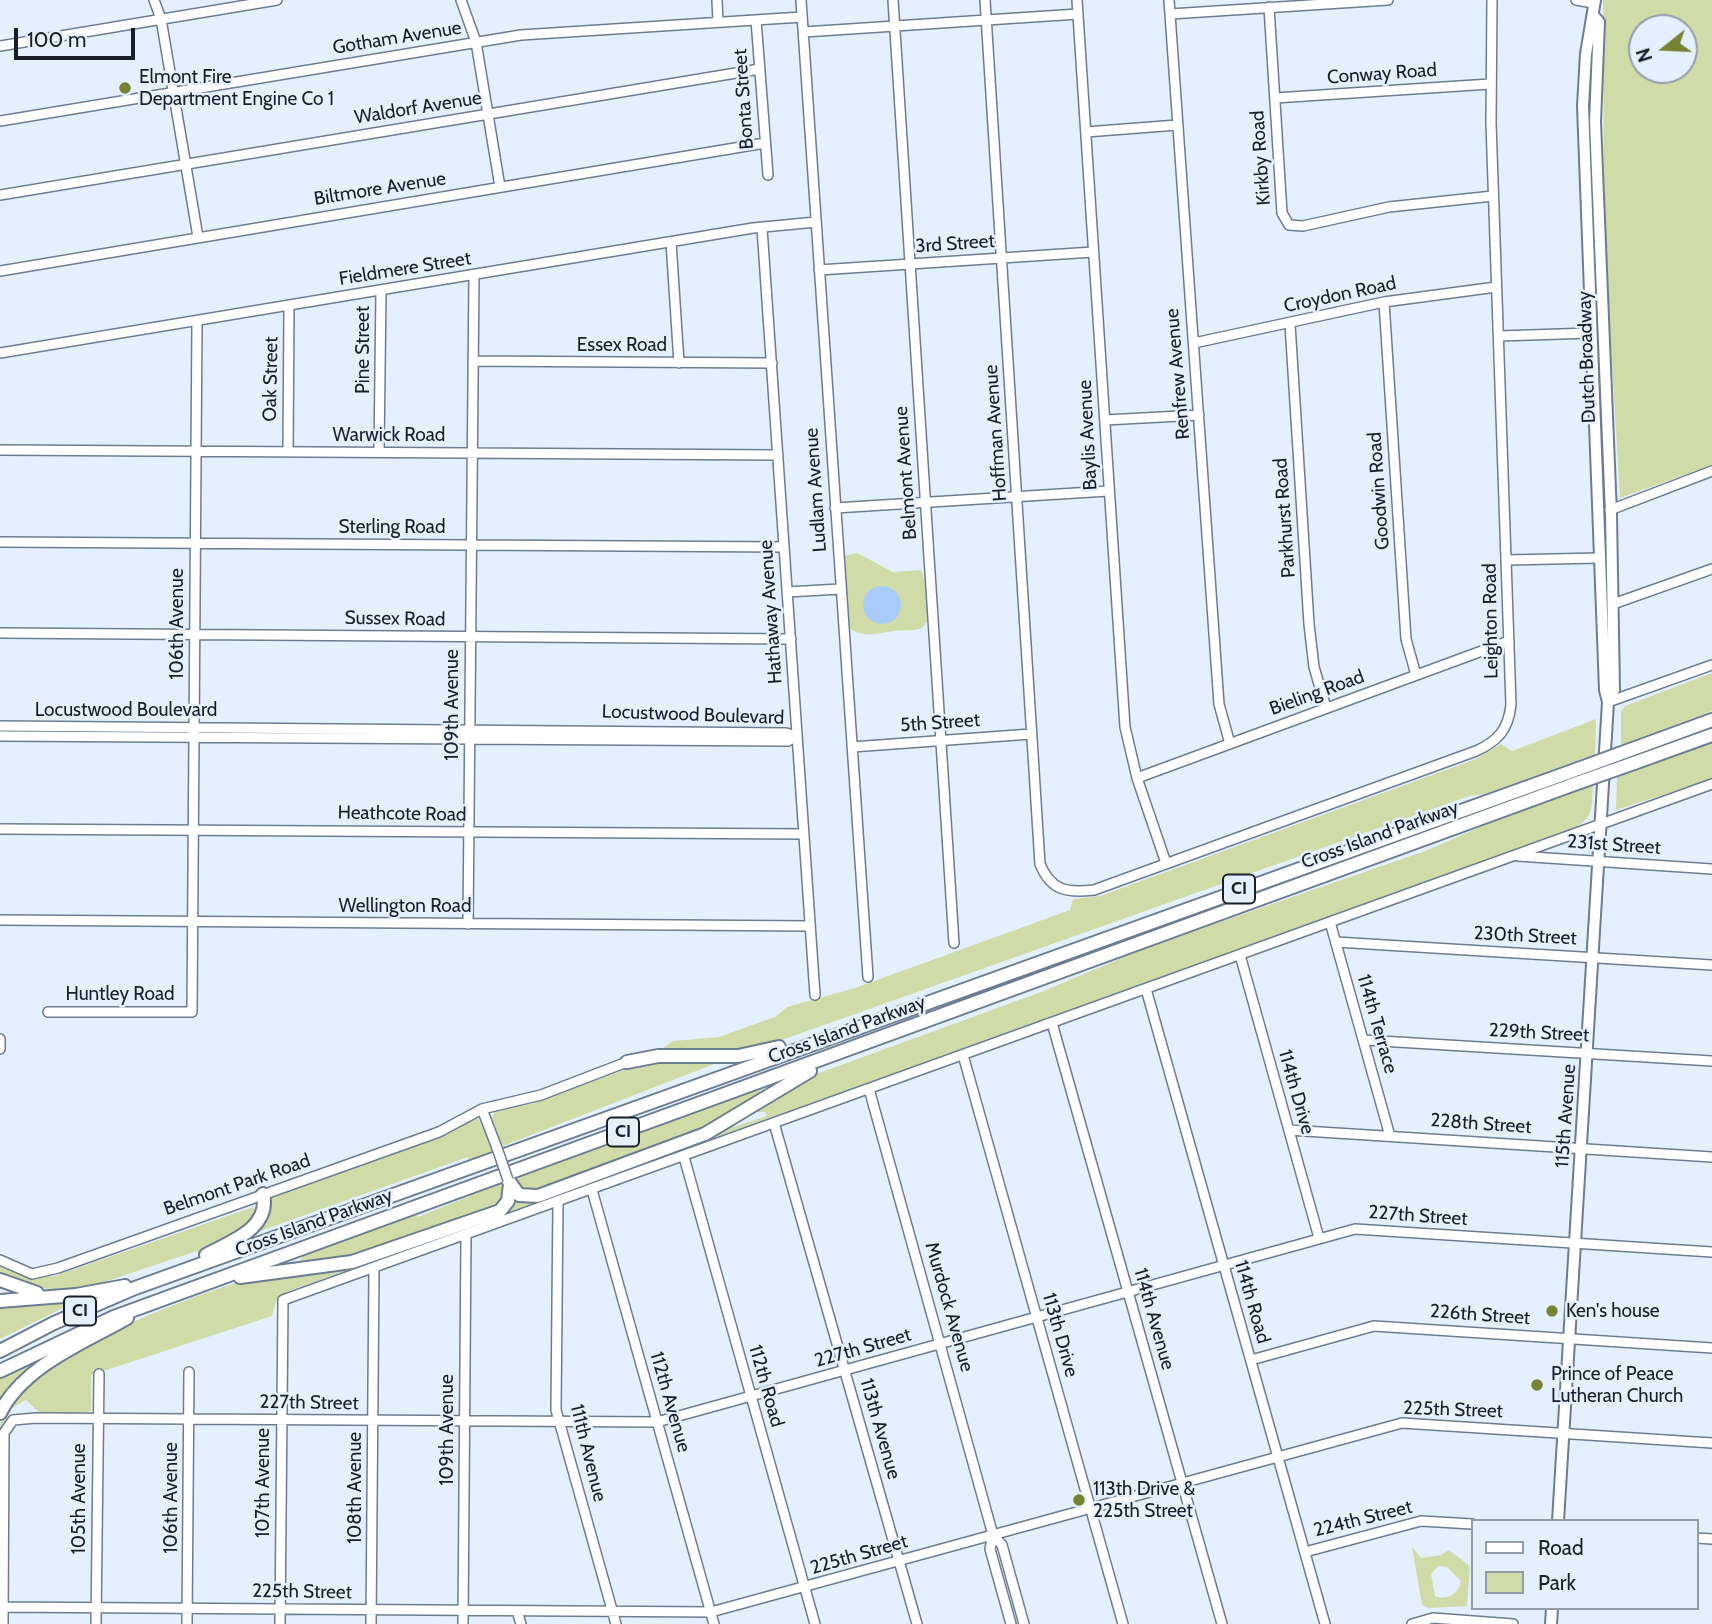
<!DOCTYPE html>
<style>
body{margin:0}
#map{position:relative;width:1712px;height:1624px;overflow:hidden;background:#e5f0ff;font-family:Cabin,sans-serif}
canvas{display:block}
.legend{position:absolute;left:1471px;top:1519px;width:228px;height:91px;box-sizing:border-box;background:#e5f0ff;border:2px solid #939ca9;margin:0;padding:9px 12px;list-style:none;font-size:21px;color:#191f28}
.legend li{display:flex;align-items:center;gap:14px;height:35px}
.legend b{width:35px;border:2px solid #939ca9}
.north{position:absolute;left:1628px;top:14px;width:70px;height:70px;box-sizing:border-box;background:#e5f0ff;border:2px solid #939ca9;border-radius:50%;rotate:252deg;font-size:19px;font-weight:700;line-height:28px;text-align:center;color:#191f28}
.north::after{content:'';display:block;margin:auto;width:24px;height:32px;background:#768432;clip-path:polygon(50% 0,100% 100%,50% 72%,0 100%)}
.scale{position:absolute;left:14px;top:28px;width:121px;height:32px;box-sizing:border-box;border:4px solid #191f28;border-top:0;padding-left:9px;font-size:21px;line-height:24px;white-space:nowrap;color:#191f28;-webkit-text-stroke:5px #e5f0ff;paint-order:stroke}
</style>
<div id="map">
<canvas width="1712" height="1624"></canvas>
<ul class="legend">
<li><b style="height:9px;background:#fff"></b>Road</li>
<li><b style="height:19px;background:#d0dca7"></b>Park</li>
</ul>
<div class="north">N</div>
<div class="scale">100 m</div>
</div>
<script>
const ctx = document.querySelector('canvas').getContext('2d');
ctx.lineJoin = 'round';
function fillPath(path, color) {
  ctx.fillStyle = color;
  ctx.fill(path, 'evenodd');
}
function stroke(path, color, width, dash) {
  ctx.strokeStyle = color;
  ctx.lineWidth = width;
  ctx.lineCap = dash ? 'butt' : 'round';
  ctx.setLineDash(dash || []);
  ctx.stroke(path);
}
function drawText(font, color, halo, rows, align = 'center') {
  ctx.font = font + ' Cabin,sans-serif';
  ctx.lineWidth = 5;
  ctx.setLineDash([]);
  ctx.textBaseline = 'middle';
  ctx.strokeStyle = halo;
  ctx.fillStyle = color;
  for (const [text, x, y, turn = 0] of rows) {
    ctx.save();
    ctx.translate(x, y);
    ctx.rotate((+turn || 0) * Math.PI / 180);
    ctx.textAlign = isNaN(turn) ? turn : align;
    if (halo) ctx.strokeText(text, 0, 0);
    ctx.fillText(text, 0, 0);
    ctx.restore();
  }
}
const green = new Path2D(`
 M 1603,0 L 1712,0 L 1712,465 L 1620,498 L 1604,228 ZM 1642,28 L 1684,28 L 1684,70 L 1642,70 Z
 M 857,553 L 893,572 L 921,570 L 928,589 L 929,619 L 922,628 C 912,632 903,629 893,631 C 876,634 864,638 849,628 L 841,562 L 844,556 Z
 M 1712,673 L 1712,711 L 1621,745 L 1621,711 L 1625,706 Z
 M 1596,719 L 1595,754 L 1485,794 L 1469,796 L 782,1040 L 747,1050 L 660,1050 L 673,1041 L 719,1037 L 775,1017 L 787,1007 L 855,988 L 1070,910 L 1073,899 L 1100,896 L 1476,759 L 1501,744 L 1512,751 Z
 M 1712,742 L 1712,779 L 1616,810 L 1617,777 Z
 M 1593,785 C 1592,805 1594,817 1576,827 L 286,1292 L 276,1302 L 272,1316 L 91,1375 L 91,1410 L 87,1413 L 40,1413 L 26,1400 L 12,1408 L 0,1431 C 0,1365 196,1293 250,1279 C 278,1272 308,1277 335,1269 C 390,1254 443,1233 497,1215 L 515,1198 L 767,1116 L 765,1112 L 754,1112 L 753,1109 L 800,1080 L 1041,992 L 1148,947 L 1428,850 L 1500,818 Z
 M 649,1061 L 722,1061 L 503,1146 L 492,1118 L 496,1109 L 531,1104 Z
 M 766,1087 L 722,1120 L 699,1130 L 534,1191 L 518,1185 L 514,1178 Z
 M 478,1118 L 493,1151 L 469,1160 L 468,1157 L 252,1234 L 272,1198 L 422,1143 L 467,1120 Z
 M 504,1182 L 505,1195 L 498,1204 L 353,1257 L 298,1264 L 304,1254 L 416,1214 L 418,1217 Z
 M 253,1207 L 255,1211 C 249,1232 218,1247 198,1254 L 197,1251 L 95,1285 L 94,1289 C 56,1293 36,1289 0,1275 L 0,1265 L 34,1277 L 55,1276 Z
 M 70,1301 L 71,1304 L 0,1339 L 0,1306 Z
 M 78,1339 L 0,1402 L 0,1378 Z
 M 1412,1547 L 1421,1558 L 1441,1555 L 1449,1550 L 1470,1566 L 1467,1606 L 1429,1608 L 1422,1605 ZM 1438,1566 L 1447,1567 L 1461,1581 C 1459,1593 1448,1601 1435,1596 L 1431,1574 Z`);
const water = new Path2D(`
 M863 605a19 19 0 1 1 38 0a19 19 0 1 1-38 0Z`);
const minor = new Path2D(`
 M 154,0 L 161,19 L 198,237
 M 461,0 L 476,42 L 500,187
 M 717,0 L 718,22
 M 801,0 L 868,977
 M 893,0 L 954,943
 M 985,0 L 1040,864 C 1051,891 1067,893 1094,890 L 1476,751 C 1498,741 1508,730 1511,705 L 1491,123 L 1492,0
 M 1077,0 L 1125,727 L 1137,778 L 1166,863
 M 1169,0 L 1219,704 L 1230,744
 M 1576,0 L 1594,3
 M 1269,7 L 1282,213 L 1289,225 L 1303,226 L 1389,207 L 1493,196
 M 1170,14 L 1388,0
 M 756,20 L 768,175
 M 804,32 L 1078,14
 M 0,46 L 277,0
 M 1275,98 L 1490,84
 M 0,121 L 521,35 L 802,17
 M 1086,132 L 1177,125
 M 0,195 L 760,69
 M 762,228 L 815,995
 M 671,242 L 679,363
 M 819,270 L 1093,252
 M 0,271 L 765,143
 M 1384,302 L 1406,639 L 1416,675
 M 1290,324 L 1309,624 L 1314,667 L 1326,708
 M 1499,336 L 1591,333
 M 1194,343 L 1384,302 L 1496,287
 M 0,353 L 753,228 L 816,222
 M 473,361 L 772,363
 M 1105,420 L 1199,415
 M 0,450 L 778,455
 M 288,452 L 289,306
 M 379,452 L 381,291
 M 835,508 L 1108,491
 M 1610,510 L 1712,471
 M 0,542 L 784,547
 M 1507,560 L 1599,558
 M 787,592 L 840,589
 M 1613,604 L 1712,569
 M 0,633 L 791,639
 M 1608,702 L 1712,665
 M 0,726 L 786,733 L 797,736
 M 0,736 L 788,741 L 797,736
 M 852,747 L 1031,734
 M 1137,778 L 1509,641
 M 0,829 L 804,834
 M 1518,856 L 1712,869
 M 0,920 L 810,926
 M 1330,922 L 1390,1136
 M 468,924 L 474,275
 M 1336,942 L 1712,965
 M 1240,955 L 1319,1238
 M 1146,989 L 1325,1624
 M 48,1012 L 192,1012 L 197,321
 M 1052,1023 L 1222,1624
 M 0,1039 L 0,1049
 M 1364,1040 L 1712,1061
 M 963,1055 L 1123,1624
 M 869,1089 L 993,1535
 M 482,1109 L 497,1148
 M 774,1123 L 917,1624
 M 1289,1130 L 1712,1157
 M 684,1157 L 815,1624
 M 592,1190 L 714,1624
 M 558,1203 L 556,1410 L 616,1624
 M 0,1260 L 32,1274 L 58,1268 L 439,1132 L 482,1109 L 541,1095 L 627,1062
 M 1251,1360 L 1374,1326 L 1712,1348
 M 1696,1538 L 1712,1539
 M 1305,1552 L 1421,1521 L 1472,1524
 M 1,1607 L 711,1612 L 1402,1423 L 1712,1443
 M 517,1611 L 521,1624
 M 3,1624 L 4,1433 L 13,1420 L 36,1418 L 657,1422 L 1355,1229 L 1712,1252
 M 96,1624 L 99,1374
 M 187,1624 L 189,1372
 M 280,1624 L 283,1300 L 1712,784
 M 371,1624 L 374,1269
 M 463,1624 L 466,1235
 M 1011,1624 L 990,1549 L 993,1535 L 1002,1545 L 1024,1624
 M 1412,1624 L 1433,1618 L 1513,1624`);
const major = new Path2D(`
 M 1593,15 L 1599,22 L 1595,122 L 1611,514 L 1614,690 L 1608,697
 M 1558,1521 L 1608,702 L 1605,690 L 1583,106 L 1586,54 L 1595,0
 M 1551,1624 L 1552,1608`);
const highway = new Path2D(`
 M 1630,750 L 1712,720
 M 1634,763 L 1712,735
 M 627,1062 L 658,1056 L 738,1056 L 779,1047
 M 508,1180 L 519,1195 L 538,1196 L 705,1134 L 810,1071
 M 206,1255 C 229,1242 271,1229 263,1194
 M 240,1277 L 352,1262 L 500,1211 L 508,1201 L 510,1184
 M 0,1280 L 37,1293
 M 0,1301 L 76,1295 L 125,1286
 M 0,1351 L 54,1323 L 135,1288 L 1578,769
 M 0,1371 L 114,1317 L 1580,782
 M 0,1413 C 23,1366 85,1342 127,1318`);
const minorBridge = new Path2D(`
 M 497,1148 L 508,1180`);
const highwayBridge = new Path2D(`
 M 1578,769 L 1630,750
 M 1580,782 L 1634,763`);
const markers = [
 [125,88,7,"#768432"],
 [1552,1311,7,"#768432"],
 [1537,1385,7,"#768432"],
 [1079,1500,7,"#768432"]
];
const shields = [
 [1239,889,32],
 [623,1132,32],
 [80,1311,32]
];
const shieldNames = [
 ["CI",1239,889],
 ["CI",623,1132],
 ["CI",80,1311]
];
const streetNames = [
 ["Gotham Avenue",397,38,-9],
 ["Conway Road",1382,74,-4],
 ["Bonta Street",744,99,-94],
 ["Waldorf Avenue",418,108,-9],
 ["Kirkby Road",1261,158,-94],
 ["Biltmore Avenue",380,189,-9],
 ["3rd Street",955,244,-4],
 ["Fieldmere Street",405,269,-9],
 ["Croydon Road",1340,295,-12],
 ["Essex Road",622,345],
 ["Pine Street",363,350,-90],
 ["Dutch Broadway",1587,357,-92],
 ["Renfrew Avenue",1178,374,-95],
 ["Oak Street",271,379,-89],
 ["Hoffman Avenue",996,433,-94],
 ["Warwick Road",389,435],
 ["Baylis Avenue",1088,435,-93],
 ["Belmont Avenue",906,473,-94],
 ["Ludlam Avenue",816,490,-94],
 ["Goodwin Road",1379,491,-94],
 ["Parkhurst Road",1285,518,-94],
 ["Sterling Road",392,527],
 ["Hathaway Avenue",771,612,-94],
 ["Sussex Road",395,619,1],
 ["Leighton Road",1491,621,-91],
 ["106th Avenue",177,624,-90],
 ["Bieling Road",1317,693,-20],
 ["109th Avenue",452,705,-90],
 ["Locustwood Boulevard",126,710],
 ["Locustwood Boulevard",693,715,2],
 ["5th Street",940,723,-4],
 ["Heathcote Road",402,814,1],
 ["Cross Island Parkway",1380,835,-20],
 ["231st Street",1614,845,4],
 ["Wellington Road",405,906],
 ["230th Street",1525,936,3],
 ["Huntley Road",120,994],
 ["114th Terrace",1377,1024,74],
 ["Cross Island Parkway",847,1030,-20],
 ["229th Street",1539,1033,3],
 ["114th Drive",1296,1092,74],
 ["115th Avenue",1566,1116,-86],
 ["228th Street",1481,1124,4],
 ["Belmont Park Road",237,1185,-19],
 ["227th Street",1418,1216,4],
 ["Cross Island Parkway",314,1223,-20],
 ["114th Road",1252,1302,74],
 ["Murdock Avenue",949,1307,74],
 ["226th Street",1480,1315,4],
 ["114th Avenue",1154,1319,74],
 ["113th Drive",1060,1335,74],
 ["227th Street",863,1348,-16],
 ["112th Road",766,1386,74],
 ["112th Avenue",670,1402,74],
 ["227th Street",309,1403,1],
 ["225th Street",1453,1410,2],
 ["113th Avenue",880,1429,74],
 ["109th Avenue",447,1430,-90],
 ["111th Avenue",588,1453,76],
 ["107th Avenue",263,1483,-90],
 ["108th Avenue",355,1488,-90],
 ["106th Avenue",171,1498,-90],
 ["105th Avenue",79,1499,-90],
 ["224th Street",1363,1519,-14],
 ["225th Street",859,1555,-16],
 ["225th Street",302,1592,1]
];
const poiNames = [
 ["Elmont Fire",139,77],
 ["Department Engine Co 1",139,99],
 ["Ken's house",1566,1311],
 ["Prince of Peace",1551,1374],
 ["Lutheran Church",1551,1396],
 ["113th Drive &",1093,1489],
 ["225th Street",1093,1511]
];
fillPath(green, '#d0dca7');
fillPath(water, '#a9cbf9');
stroke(minor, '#6c7d93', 12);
stroke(major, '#6c7d93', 14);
stroke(highway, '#6c7d93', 16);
stroke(minor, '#fff', 9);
stroke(major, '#fff', 10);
stroke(highway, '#fff', 12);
stroke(minorBridge, '#6c7d93', 12, []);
stroke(highwayBridge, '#6c7d93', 16, []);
stroke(minorBridge, '#fff', 9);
stroke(highwayBridge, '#fff', 12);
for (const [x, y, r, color] of markers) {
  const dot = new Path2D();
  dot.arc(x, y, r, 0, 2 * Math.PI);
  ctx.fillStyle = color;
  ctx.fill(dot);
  stroke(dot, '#e5f0ff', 2.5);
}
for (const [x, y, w] of shields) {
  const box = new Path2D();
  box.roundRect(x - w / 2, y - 14.5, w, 29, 5);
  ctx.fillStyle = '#e5f0ff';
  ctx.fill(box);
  stroke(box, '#191f28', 2);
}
drawText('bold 18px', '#191f28', null, shieldNames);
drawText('19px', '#191f28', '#e5f0ff', streetNames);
drawText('19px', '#191f28', '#e5f0ff', poiNames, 'left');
</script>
